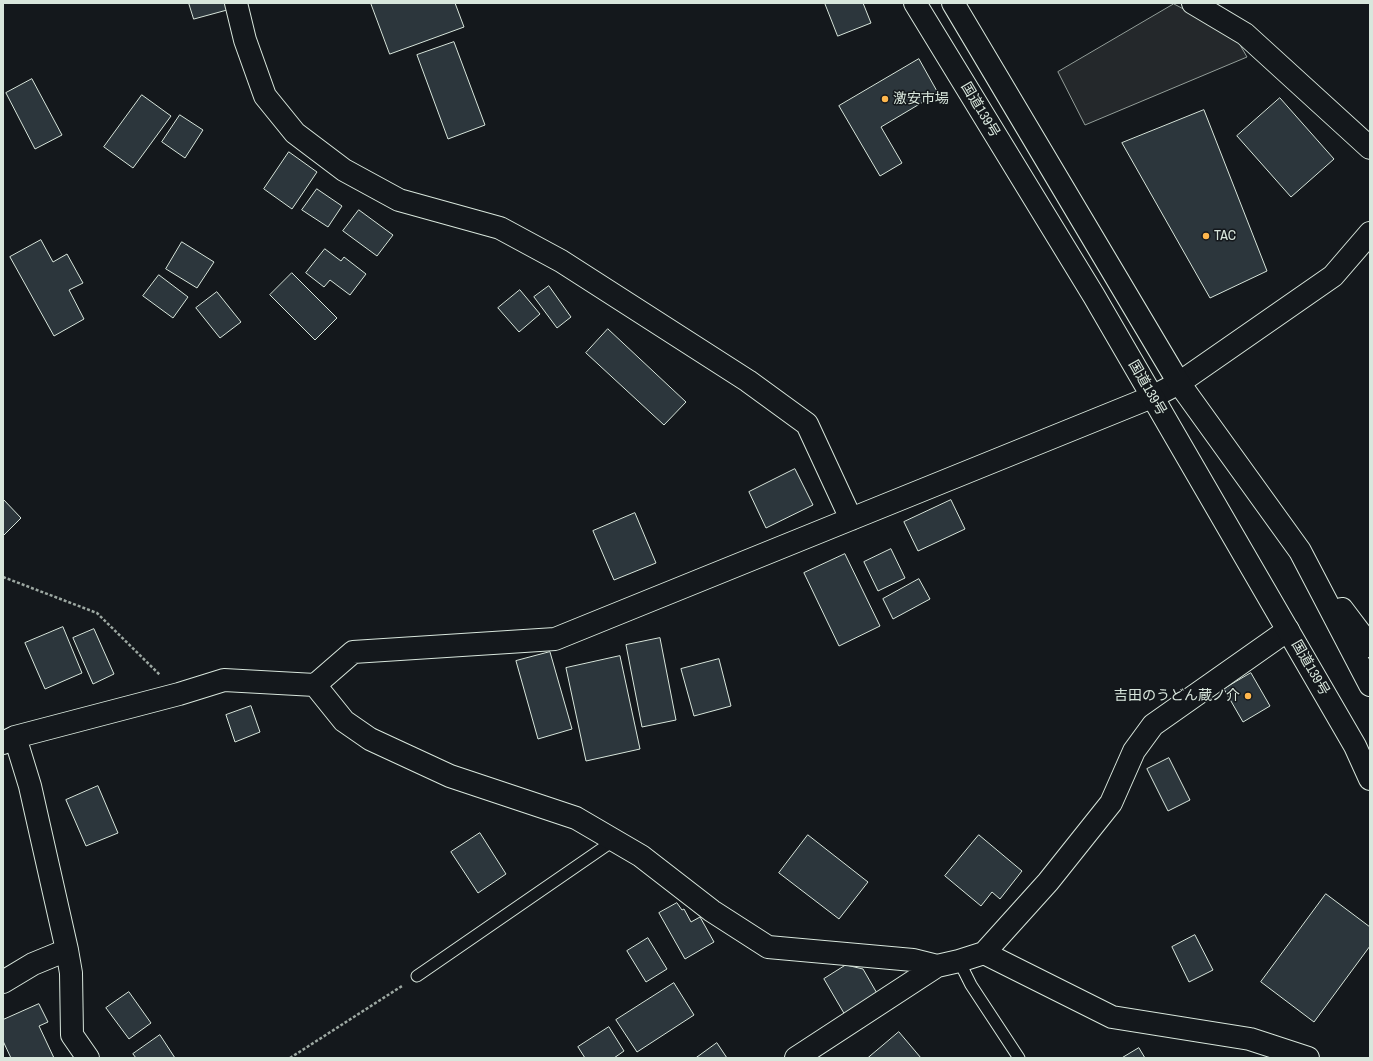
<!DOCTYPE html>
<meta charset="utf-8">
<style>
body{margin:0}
#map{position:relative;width:1373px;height:1061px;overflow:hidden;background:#14181c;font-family:"Archivo Narrow",sans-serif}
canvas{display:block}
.frame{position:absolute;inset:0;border:4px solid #d8e6dc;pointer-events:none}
</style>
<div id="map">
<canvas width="1373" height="1061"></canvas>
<div class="frame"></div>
</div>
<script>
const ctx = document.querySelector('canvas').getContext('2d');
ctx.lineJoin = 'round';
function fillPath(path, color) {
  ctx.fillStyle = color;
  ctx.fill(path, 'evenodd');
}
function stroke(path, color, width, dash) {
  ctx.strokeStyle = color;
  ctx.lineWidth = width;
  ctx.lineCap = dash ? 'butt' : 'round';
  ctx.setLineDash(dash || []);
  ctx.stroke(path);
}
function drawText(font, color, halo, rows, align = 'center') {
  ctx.font = font + ' "Archivo Narrow","Noto Sans JP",sans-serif';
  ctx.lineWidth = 3;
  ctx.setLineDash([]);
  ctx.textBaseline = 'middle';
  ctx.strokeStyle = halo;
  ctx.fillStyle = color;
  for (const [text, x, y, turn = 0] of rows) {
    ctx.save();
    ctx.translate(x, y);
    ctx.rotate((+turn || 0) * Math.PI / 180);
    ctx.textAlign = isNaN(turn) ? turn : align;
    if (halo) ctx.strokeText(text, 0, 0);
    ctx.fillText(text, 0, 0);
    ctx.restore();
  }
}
const parking = new Path2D(`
 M 1174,4 L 1235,36 L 1247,57 L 1085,125 L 1058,72 Z`);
const building = new Path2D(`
 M 189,3 L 225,3 L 227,10 L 194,19 Z
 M 371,3 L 455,3 L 464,27 L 390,54 Z
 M 825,3 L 863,3 L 871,23 L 838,36 Z
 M 454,42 L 485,125 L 448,139 L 417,55 Z
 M 919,59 L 938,93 L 881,127 L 902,163 L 880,176 L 839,106 Z
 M 32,79 L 62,135 L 35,149 L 6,93 Z
 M 142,95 L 171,116 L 133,168 L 104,147 Z
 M 1280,98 L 1334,159 L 1291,197 L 1237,136 Z
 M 1204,110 L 1267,271 L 1210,298 L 1122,143 Z
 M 180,115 L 203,130 L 185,158 L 162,142 Z
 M 289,152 L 317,172 L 292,209 L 264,189 Z
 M 317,189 L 342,206 L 328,227 L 302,210 Z
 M 359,210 L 393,235 L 377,256 L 343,231 Z
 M 41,240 L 53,262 L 67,254 L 83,283 L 69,290 L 84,319 L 54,336 L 10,257 Z
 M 182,242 L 214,262 L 197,288 L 166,269 Z
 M 325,249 L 341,261 L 344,257 L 366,274 L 350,295 L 330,280 L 324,287 L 306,273 Z
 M 292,273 L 337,318 L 315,340 L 270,295 Z
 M 159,275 L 188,297 L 173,318 L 143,296 Z
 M 549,286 L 571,317 L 557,328 L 534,297 Z
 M 520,290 L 540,314 L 519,332 L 498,308 Z
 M 217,292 L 241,322 L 220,338 L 196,308 Z
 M 608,329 L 686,402 L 664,425 L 586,353 Z
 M 795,469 L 813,505 L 766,528 L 749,492 Z
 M 3,499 L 21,518 L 3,536 Z
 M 951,500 L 965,529 L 918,551 L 904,522 Z
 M 635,513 L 656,563 L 614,580 L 593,531 Z
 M 891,549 L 905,578 L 878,591 L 864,562 Z
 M 845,554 L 880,626 L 839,646 L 804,573 Z
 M 919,579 L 930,599 L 893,619 L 883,599 Z
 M 63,627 L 82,673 L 45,689 L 25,643 Z
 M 94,629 L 114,674 L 93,684 L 73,638 Z
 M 660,638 L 676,720 L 642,727 L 626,645 Z
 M 550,652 L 572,729 L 538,739 L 516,661 Z
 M 620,656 L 640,749 L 586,761 L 566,668 Z
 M 719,659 L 731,706 L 694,716 L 681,669 Z
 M 1251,673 L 1270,706 L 1243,722 L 1224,689 Z
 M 251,706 L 260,732 L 235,742 L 226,715 Z
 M 1169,758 L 1190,800 L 1168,811 L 1147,769 Z
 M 98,786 L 118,833 L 86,846 L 66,800 Z
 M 480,833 L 506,874 L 478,893 L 451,852 Z
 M 808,835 L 868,882 L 839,919 L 779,873 Z
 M 979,835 L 1022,871 L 1000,899 L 992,892 L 981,906 L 945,876 Z
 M 1326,894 L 1370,927 L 1370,946 L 1314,1022 L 1261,982 Z
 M 677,903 L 682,910 L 684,909 L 691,922 L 700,917 L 714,942 L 685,959 L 659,913 Z
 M 1195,935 L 1213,970 L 1189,982 L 1172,947 Z
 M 648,938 L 667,969 L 646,982 L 627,951 Z
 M 846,965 L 863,969 L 878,995 L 845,1015 L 824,979 Z
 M 674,983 L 694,1015 L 637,1052 L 616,1020 Z
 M 129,992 L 151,1023 L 129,1039 L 106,1008 Z
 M 39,1004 L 48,1022 L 39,1026 L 54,1058 L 11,1058 L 3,1041 L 3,1020 Z
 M 609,1027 L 624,1051 L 614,1058 L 585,1058 L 578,1047 Z
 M 899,1032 L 921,1058 L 868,1058 Z
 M 160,1035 L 175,1058 L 136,1058 L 133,1054 Z
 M 717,1043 L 727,1058 L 696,1058 Z
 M 1139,1048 L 1145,1058 L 1122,1058 Z`);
const path = new Path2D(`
 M 3,577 L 97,613 L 160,675
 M 290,1058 L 402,986`);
const service = new Path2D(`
 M 959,961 L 971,985 L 1019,1058
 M 417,976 L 613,841`);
const minor = new Path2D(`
 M 236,3 L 245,40 L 265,96 L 295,133 L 344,170 L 399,200 L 500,228 L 561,261 L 748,381 L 807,424 L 851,519
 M 1193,3 L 1245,34 L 1370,148
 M 315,685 L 344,721 L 370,739 L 450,776 L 576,818 L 641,856 L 712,911 L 768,947 L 913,960 L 937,966
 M 15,737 L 30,786 L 67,950 L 71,973 L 72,1035 L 88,1058
 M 3,743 L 15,737 L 179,694 L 224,680 L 315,685 L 353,652 L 555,639 L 1152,397 L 1179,383 L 1333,276 L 1370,233
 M 984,953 L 1048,882 L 1111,803 L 1134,751 L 1153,725 L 1288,630
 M 3,982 L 33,964 L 67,950
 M 796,1058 L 937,966 L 959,961 L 984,953 L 1112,1017 L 1250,1039 L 1308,1058`);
const trunk = new Path2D(`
 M 915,3 L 1094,296 L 1355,746 L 1370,779
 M 953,3 L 1179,383 L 1300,551 L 1370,685
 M 1342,609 L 1370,646`);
const markers = [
 [885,99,4,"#ffb74d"],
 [1206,236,4,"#ffb74d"],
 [1248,696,4,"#ffb74d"]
];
const poiNames = [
 ["激安市場",893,99],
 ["TAC",1214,236],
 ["吉田のうどん蔵ノ介",1240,696,"right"]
];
const streetNames = [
 ["国道139号",980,110,59],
 ["国道139号",1147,388,60],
 ["国道139号",1310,668,60]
];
fillPath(parking, '#24282b');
stroke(parking, '#939e99', 1);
fillPath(building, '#2c363c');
stroke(building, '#d8e6dc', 1);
stroke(service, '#d8e6dc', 13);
stroke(minor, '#d8e6dc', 24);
stroke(trunk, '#d8e6dc', 24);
stroke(path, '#9da8a2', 2.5, [3, 2]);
stroke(service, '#14181c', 11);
stroke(minor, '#14181c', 22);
stroke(trunk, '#14181c', 22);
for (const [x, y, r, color] of markers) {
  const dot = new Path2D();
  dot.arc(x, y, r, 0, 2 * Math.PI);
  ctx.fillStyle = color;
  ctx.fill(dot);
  stroke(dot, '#14181c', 1.5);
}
drawText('14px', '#d8e6dc', '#14181c', poiNames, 'left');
drawText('14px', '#d8e6dc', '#14181c', streetNames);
</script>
